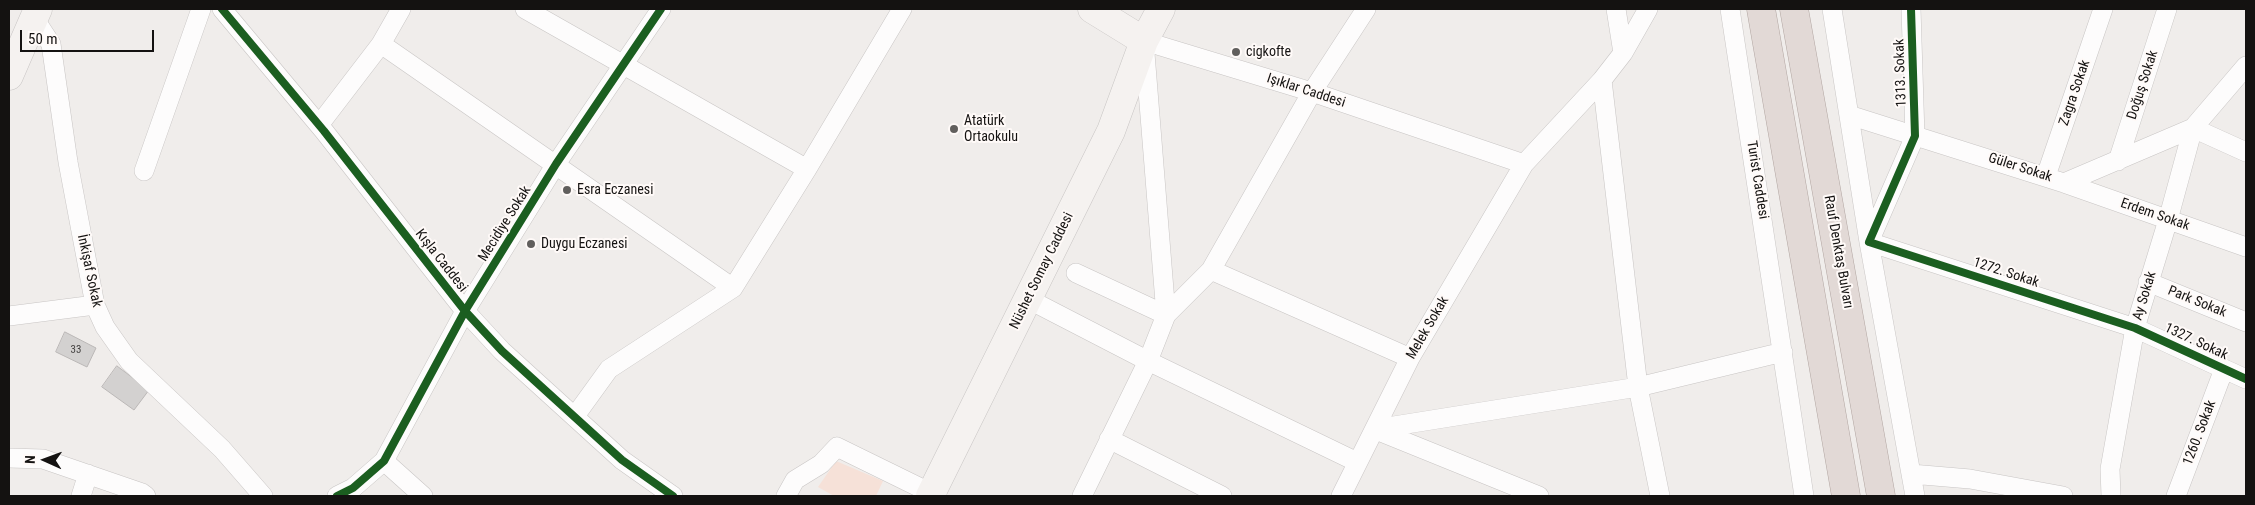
<!DOCTYPE html>
<meta charset="utf-8">
<style>
body{margin:0}
#map{position:relative;width:2255px;height:505px;overflow:hidden;background:#f0edeb;font-family:"Roboto Condensed",sans-serif}
canvas{display:block}
.frame{position:absolute;inset:0;border:10px solid #141211;pointer-events:none}
.north{position:absolute;left:20px;top:435px;width:50px;height:50px;-webkit-text-stroke:4px #fffaf8;paint-order:stroke;rotate:272deg;font-size:14px;font-weight:700;line-height:20px;text-align:center;color:#141211}
.north::after{content:'';display:block;margin:auto;width:18px;height:22px;background:#141211;clip-path:polygon(50% 0,100% 100%,50% 72%,0 100%)}
.scale{position:absolute;left:20px;top:30px;width:134px;height:22px;box-sizing:border-box;border:2px solid #141211;border-top:0;padding-left:6px;font-size:15px;line-height:18px;white-space:nowrap;color:#141211;-webkit-text-stroke:4px #fffaf8;paint-order:stroke}
</style>
<div id="map">
<canvas width="2255" height="505"></canvas>
<div class="frame"></div>
<div class="north">N</div>
<div class="scale">50 m</div>
</div>
<script>
const ctx = document.querySelector('canvas').getContext('2d');
ctx.lineJoin = 'round';
function fillPath(path, color) {
  ctx.fillStyle = color;
  ctx.fill(path, 'evenodd');
}
function stroke(path, color, width, dash) {
  ctx.strokeStyle = color;
  ctx.lineWidth = width;
  ctx.lineCap = dash ? 'butt' : 'round';
  ctx.setLineDash(dash || []);
  ctx.stroke(path);
}
function drawText(font, color, halo, rows, align = 'center') {
  ctx.font = font + ' "Roboto Condensed",sans-serif';
  ctx.lineWidth = 4;
  ctx.setLineDash([]);
  ctx.textBaseline = 'middle';
  ctx.strokeStyle = halo;
  ctx.fillStyle = color;
  for (const [text, x, y, turn = 0] of rows) {
    ctx.save();
    ctx.translate(x, y);
    ctx.rotate((+turn || 0) * Math.PI / 180);
    ctx.textAlign = isNaN(turn) ? turn : align;
    if (halo) ctx.strokeText(text, 0, 0);
    ctx.fillText(text, 0, 0);
    ctx.restore();
  }
}
const green = new Path2D(`
 M 836,461 L 883,481 L 876,496 L 834,496 L 818,487 Z`);
const building = new Path2D(`
 M 65,332 L 96,348 L 87,367 L 56,352 Z
 M 117,366 L 149,390 L 134,410 L 102,387 Z`);
const street = new Path2D(`
 M 222,9 L 324,131 L 465,311 L 502,351 L 622,460 L 673,496
 M 525,9 L 807,169
 M 1366,9 L 1312,92 L 1211,270 L 1410,358
 M 1616,9 L 1623,53
 M 1730,9 L 1804,496
 M 1832,9 L 1869,242 L 1915,496
 M 1911,9 L 1915,136 L 1869,242 L 2135,328 L 2246,379
 M 34,18 L 51,44 L 68,162 L 95,305 L 105,327 L 129,361 L 222,449 L 263,496
 M 381,44 L 733,288
 M 1602,80 L 1638,387 L 1660,496
 M 1849,115 L 2064,183 L 2193,128 L 2246,66
 M 319,125 L 381,44 L 401,9
 M 2118,161 L 2167,9
 M 144,171 L 201,9
 M 2046,176 L 2103,9
 M 2064,183 L 2246,247
 M 1076,273 L 1166,315 L 1211,270
 M 2148,282 L 2246,322
 M 1028,299 L 1148,361 L 1357,462
 M 9,316 L 95,305
 M 575,416 L 609,369 L 733,288 L 807,169 L 902,9
 M 1375,429 L 1638,387 L 1783,352
 M 1376,430 L 1539,496
 M 1109,439 L 1222,496
 M 9,458 L 43,459 L 142,493 L 146,496
 M 384,461 L 423,496
 M 1911,474 L 1970,479 L 2063,496
 M 81,496 L 88,474
 M 337,496 L 353,488 L 384,461 L 465,311 L 556,164 L 661,9
 M 786,496 L 795,480 L 821,464 L 837,447 L 937,496
 M 1082,496 L 1148,361 L 1166,315 L 1144,41 L 1312,92 L 1524,164
 M 1341,496 L 1410,358 L 1524,164 L 1602,80 L 1623,53 L 1648,9
 M 2111,496 L 2110,469 L 2135,328 L 2168,220 L 2193,128 L 2246,152
 M 2176,496 L 2224,369`);
const secondary = new Path2D(`
 M 1092,9 L 1144,41
 M 9,76 L 38,9
 M 930,496 L 1111,131 L 1144,41 L 1161,9`);
const highway = new Path2D(`
 M 1761,9 L 1846,496
 M 1794,9 L 1881,496`);
const cycleway = new Path2D(`
 M 222,9 L 324,131 L 465,311 L 502,351 L 622,460 L 673,496
 M 1911,9 L 1915,136 L 1869,242 L 2135,328 L 2246,379
 M 337,496 L 353,488 L 384,461 L 465,311 L 556,164 L 661,9`);
const markers = [
 [1236,52,5,"#615f5d"],
 [954,129,5,"#615f5d"],
 [567,190,5,"#615f5d"],
 [531,244,5,"#615f5d"]
];
const numberNames = [
 ["33",76,350]
];
const poiNames = [
 ["cigkofte",1246,52],
 ["Atatürk",964,121],
 ["Ortaokulu",964,137],
 ["Esra Eczanesi",577,190],
 ["Duygu Eczanesi",541,244]
];
const streetNames = [
 ["1313. Sokak",1901,73,-92],
 ["Doğuş Sokak",2143,85,-72],
 ["Işıklar Caddesi",1306,91,18],
 ["Zagra Sokak",2075,93,-71],
 ["Güler Sokak",2020,168,18],
 ["Turist Caddesi",1757,180,81],
 ["Erdem Sokak",2155,215,19],
 ["Mecidiye Sokak",505,224,-58],
 ["Rauf Denktaş Bulvarı",1838,252,80],
 ["Kışla Caddesi",441,261,52],
 ["İnkişaf Sokak",89,271,78],
 ["Nüshet Somay Caddesi",1042,271,-64],
 ["1272. Sokak",2006,273,18],
 ["Ay Sokak",2145,296,-73],
 ["Park Sokak",2197,302,22],
 ["Melek Sokak",1428,328,-60],
 ["1327. Sokak",2196,342,25],
 ["1260. Sokak",2200,433,-69]
];
fillPath(green, '#f6e1d8');
fillPath(building, '#d3d1d0');
stroke(building, '#bab7b6', 1);
stroke(street, '#c8c5c4', 20);
stroke(secondary, '#c8c5c4', 29);
stroke(highway, '#b0a4a0', 29);
stroke(street, '#fdfcfc', 19);
stroke(secondary, '#f5f2f0', 28);
stroke(highway, '#e2d9d6', 28);
stroke(cycleway, '#1b5e20', 8);
for (const [x, y, r, color] of markers) {
  const dot = new Path2D();
  dot.arc(x, y, r, 0, 2 * Math.PI);
  ctx.fillStyle = color;
  ctx.fill(dot);
  stroke(dot, '#fffaf8', 2);
}
drawText('11px', '#444241', null, numberNames);
drawText('14px', '#141211', '#fffaf8', poiNames, 'left');
drawText('14px', '#141211', '#fffaf8', streetNames);
</script>
